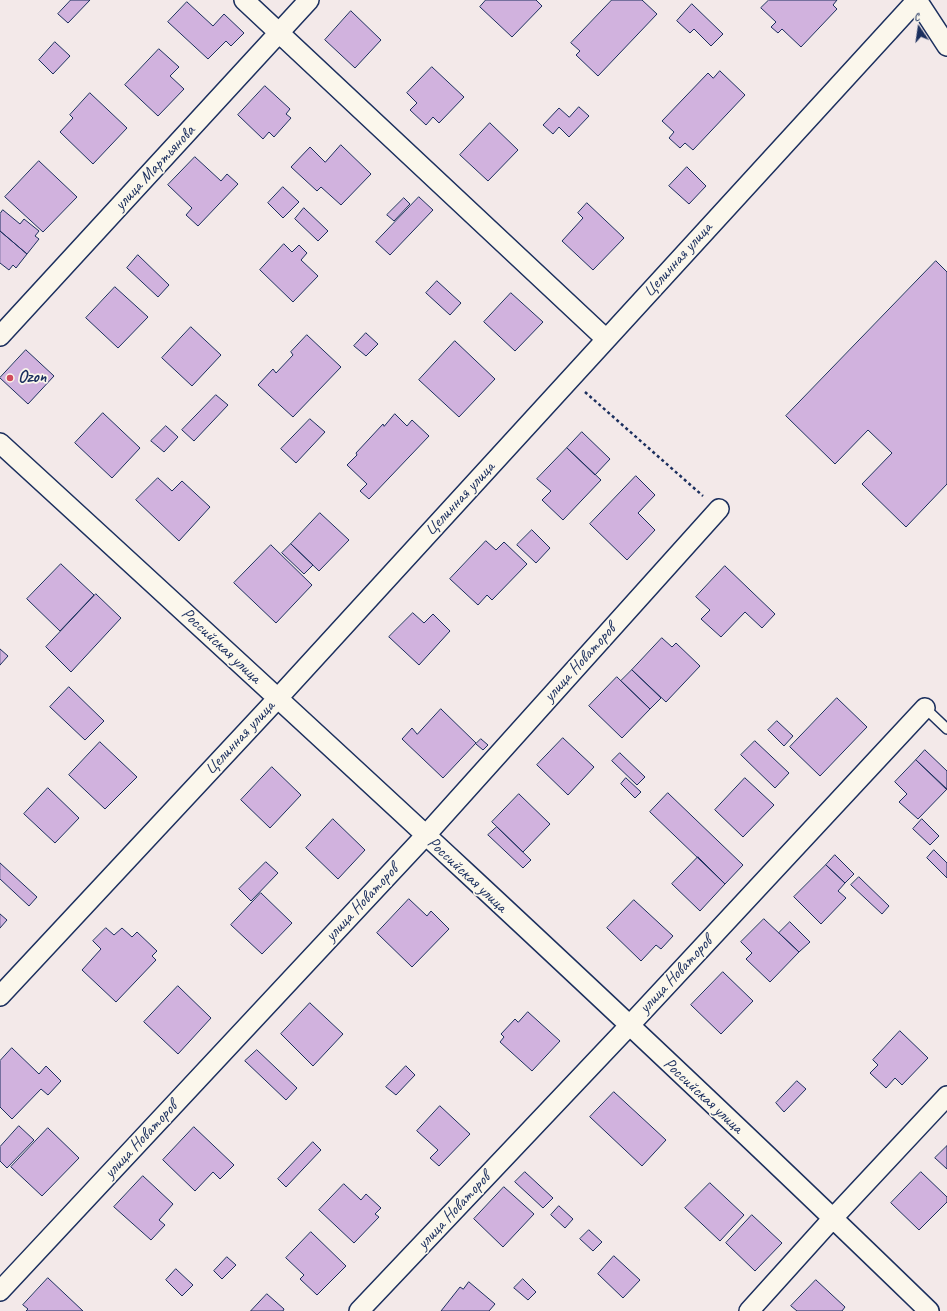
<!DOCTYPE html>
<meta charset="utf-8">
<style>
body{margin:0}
#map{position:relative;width:947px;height:1311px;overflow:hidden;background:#f3e9e9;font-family:Caveat,sans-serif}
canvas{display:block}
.north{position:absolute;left:899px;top:8px;width:40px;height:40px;-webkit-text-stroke:3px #fbf7ec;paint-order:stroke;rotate:347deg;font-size:11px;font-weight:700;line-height:16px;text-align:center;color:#1b2f5e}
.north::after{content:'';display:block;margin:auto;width:14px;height:18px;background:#1b2f5e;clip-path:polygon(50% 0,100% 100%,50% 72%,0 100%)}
</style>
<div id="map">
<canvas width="947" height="1311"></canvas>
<div class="north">С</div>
</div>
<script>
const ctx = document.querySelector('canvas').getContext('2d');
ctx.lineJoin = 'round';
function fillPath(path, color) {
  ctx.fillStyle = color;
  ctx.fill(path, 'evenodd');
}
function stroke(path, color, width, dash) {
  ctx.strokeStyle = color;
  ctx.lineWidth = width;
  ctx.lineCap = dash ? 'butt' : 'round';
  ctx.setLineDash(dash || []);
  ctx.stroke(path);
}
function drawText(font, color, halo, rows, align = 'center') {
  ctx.font = font + ' Caveat,sans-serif';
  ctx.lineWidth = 3.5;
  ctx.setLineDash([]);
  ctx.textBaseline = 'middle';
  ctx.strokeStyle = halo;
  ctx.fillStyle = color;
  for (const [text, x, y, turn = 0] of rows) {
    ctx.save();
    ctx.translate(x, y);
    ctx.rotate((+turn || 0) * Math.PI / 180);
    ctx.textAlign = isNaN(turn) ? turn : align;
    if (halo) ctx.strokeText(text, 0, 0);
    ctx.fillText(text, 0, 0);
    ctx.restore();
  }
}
const building = new Path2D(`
 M 71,0 L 90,0 L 68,23 L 58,14 Z
 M 486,0 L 536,0 L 542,6 L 512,37 L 480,7 Z
 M 612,0 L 642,0 L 657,14 L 598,76 L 576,55 L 580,51 L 571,43 Z
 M 769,0 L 837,0 L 833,5 L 837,9 L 801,47 L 782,29 L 778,33 L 771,27 L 776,22 L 761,8 Z
 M 187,2 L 213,26 L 224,14 L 244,33 L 231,46 L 226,41 L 208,59 L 168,22 Z
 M 692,4 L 723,34 L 711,46 L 694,29 L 690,33 L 677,21 Z
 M 351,11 L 381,40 L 355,68 L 325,40 Z
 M 55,42 L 70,56 L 53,74 L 39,60 Z
 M 159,49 L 179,67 L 170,76 L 184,89 L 158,116 L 125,85 Z
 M 432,67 L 464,97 L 439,123 L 433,117 L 426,125 L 410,110 L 417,103 L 407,93 Z
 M 720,71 L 745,95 L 693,150 L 685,143 L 680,148 L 669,138 L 674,132 L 662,121 L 708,73 L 713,78 Z
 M 265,86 L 290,109 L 286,114 L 291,118 L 274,137 L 269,132 L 263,139 L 238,115 Z
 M 90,93 L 127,128 L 93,164 L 60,132 L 73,118 L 70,115 Z
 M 579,107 L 589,116 L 569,137 L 559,127 L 553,134 L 543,125 L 559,108 L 569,117 Z
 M 490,123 L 518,150 L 488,181 L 460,155 Z
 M 341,145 L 371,174 L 341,205 L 321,187 L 317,191 L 291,167 L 310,147 L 325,162 Z
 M 195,157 L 221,181 L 227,174 L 238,184 L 198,226 L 186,215 L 192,208 L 168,185 Z
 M 39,161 L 77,197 L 43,232 L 5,197 Z
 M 687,167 L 706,186 L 689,204 L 669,186 Z
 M 283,187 L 299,202 L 283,218 L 268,203 Z
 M 419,197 L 433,210 L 390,255 L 376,242 Z
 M 404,198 L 410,204 L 394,221 L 387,215 Z
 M 587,203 L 624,238 L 593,270 L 562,241 L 583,218 L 578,213 Z
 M 304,208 L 328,231 L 318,241 L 295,219 Z
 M 3,210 L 20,224 L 24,219 L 39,231 L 35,236 L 39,239 L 27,254 L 0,231 L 0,214 Z
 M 0,231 L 27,254 L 16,268 L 13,265 L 9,270 L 0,263 Z
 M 284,244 L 292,252 L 299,245 L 307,253 L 301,260 L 318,276 L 293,302 L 260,270 Z
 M 138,255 L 169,285 L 158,297 L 127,268 Z
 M 936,261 L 947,272 L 947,484 L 906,527 L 862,484 L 892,453 L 868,430 L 835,464 L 786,416 Z
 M 437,281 L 461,303 L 450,315 L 426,293 Z
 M 115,287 L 148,317 L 118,348 L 86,318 Z
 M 511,293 L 543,322 L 515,351 L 484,322 Z
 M 191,327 L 221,355 L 192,386 L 162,358 Z
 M 366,333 L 378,344 L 366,356 L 354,346 Z
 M 307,335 L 341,367 L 293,417 L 258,385 L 273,369 L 276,373 L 293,355 L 291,352 Z
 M 455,341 L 495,379 L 459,417 L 419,380 Z
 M 26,350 L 54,376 L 28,404 L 0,378 Z
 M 216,395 L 228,405 L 194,441 L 182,430 Z
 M 103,413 L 140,448 L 112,478 L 75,443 Z
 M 395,414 L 407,426 L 412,420 L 429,436 L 369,499 L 360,491 L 367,484 L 347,465 L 357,455 L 356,453 L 383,424 L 384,426 Z
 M 310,419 L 325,432 L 296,463 L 281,449 Z
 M 166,426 L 178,437 L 164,452 L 151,441 Z
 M 582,432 L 610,459 L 595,475 L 567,448 Z
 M 567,448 L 601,480 L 563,520 L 542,500 L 551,491 L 537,479 Z
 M 636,476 L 655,495 L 638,513 L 655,530 L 627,560 L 590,524 Z
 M 158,478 L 172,491 L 182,481 L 210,507 L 179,541 L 136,500 Z
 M 320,513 L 349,540 L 319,571 L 291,544 Z
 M 532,530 L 550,548 L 536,563 L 517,545 Z
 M 486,541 L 496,550 L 504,542 L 527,564 L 492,600 L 487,595 L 478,605 L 450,579 Z
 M 291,544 L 313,565 L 304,574 L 282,553 Z
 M 271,545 L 312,585 L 276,623 L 234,583 Z
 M 61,564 L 94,595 L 60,631 L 27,599 Z
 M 725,566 L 775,614 L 762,628 L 745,612 L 721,637 L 701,619 L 710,610 L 696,597 Z
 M 96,594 L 121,618 L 71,672 L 46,647 Z
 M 413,613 L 424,623 L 433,614 L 450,631 L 419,665 L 389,637 Z
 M 662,638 L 672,647 L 676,643 L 700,666 L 666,702 L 632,670 Z
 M 0,649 L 8,656 L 0,665 Z
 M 632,670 L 661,698 L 650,709 L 621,681 Z
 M 617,677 L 650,709 L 622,738 L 589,706 Z
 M 69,687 L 104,721 L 85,740 L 50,707 Z
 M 837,698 L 867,727 L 820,776 L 790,747 Z
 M 441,709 L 476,743 L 443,778 L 402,739 L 412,728 L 417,734 Z
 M 777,721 L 793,736 L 784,746 L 768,730 Z
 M 563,738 L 594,767 L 568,795 L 537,765 Z
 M 481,739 L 488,745 L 483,750 L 476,744 Z
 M 755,741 L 789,773 L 775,788 L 741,755 Z
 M 100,742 L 137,777 L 105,809 L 69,775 Z
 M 925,750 L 947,771 L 947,790 L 916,760 Z
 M 620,753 L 645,777 L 637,785 L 612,761 Z
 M 916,760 L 947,789 L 918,819 L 899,802 L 907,794 L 895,782 Z
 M 272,767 L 301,795 L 270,828 L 241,800 Z
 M 626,778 L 641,792 L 635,798 L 621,784 Z
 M 745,778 L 774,805 L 743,837 L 715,810 Z
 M 48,788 L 79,818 L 55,843 L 24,814 Z
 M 668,793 L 743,865 L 725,884 L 650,812 Z
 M 519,794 L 550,824 L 523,852 L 492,822 Z
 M 333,819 L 365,850 L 338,879 L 306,848 Z
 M 922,819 L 939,836 L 930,845 L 913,829 Z
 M 497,827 L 531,860 L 523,868 L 488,835 Z
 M 934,850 L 947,863 L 947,878 L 927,858 Z
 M 835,855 L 854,874 L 845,883 L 826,865 Z
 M 698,857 L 725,884 L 700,911 L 672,884 Z
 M 266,862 L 278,873 L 251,901 L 239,889 Z
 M 0,863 L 37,897 L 29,906 L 0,879 Z
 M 826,865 L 845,883 L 838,891 L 846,898 L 821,924 L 794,897 Z
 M 859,877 L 889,906 L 882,914 L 851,885 Z
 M 261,893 L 292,923 L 262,954 L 231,925 Z
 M 409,899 L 427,916 L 431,911 L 449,929 L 412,967 L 377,933 Z
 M 634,900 L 673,936 L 661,949 L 656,945 L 641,961 L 607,928 Z
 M 0,914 L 7,920 L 0,928 Z
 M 764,919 L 799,952 L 770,982 L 746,959 L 752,953 L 741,942 Z
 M 790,922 L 810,942 L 799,952 L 779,933 Z
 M 106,928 L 114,935 L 122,928 L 132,937 L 137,932 L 157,951 L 152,956 L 156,960 L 116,1002 L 82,970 L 101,949 L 93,941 Z
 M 723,972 L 753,1001 L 721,1034 L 691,1005 Z
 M 178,986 L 211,1018 L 178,1054 L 144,1022 Z
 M 310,1003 L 343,1034 L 313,1066 L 281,1034 Z
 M 528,1012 L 560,1041 L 532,1071 L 500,1042 L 504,1037 L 501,1034 L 515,1019 L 518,1022 Z
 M 900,1031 L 928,1058 L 902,1085 L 895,1078 L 886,1088 L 870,1073 L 878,1065 L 873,1060 Z
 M 12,1048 L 39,1074 L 46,1066 L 61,1081 L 48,1095 L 41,1089 L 12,1119 L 0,1107 L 0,1061 Z
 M 257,1050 L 297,1088 L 286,1100 L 245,1061 Z
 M 406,1066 L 415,1075 L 396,1095 L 386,1087 Z
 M 797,1081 L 806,1089 L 784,1112 L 776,1103 Z
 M 614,1092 L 666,1140 L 642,1166 L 590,1117 Z
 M 440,1106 L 470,1134 L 439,1166 L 430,1158 L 438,1150 L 417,1131 Z
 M 19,1126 L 34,1140 L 7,1168 L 0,1161 L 0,1147 Z
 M 194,1127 L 234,1165 L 220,1179 L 213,1172 L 195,1191 L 163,1160 Z
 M 48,1128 L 79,1158 L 42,1196 L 11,1167 Z
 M 313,1142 L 321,1150 L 286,1187 L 278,1179 Z
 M 947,1146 L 947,1169 L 935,1158 Z
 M 525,1172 L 553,1198 L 543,1208 L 515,1182 Z
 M 921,1172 L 947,1197 L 947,1202 L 919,1230 L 891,1203 Z
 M 143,1176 L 173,1204 L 159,1220 L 165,1225 L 151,1240 L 114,1207 Z
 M 710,1183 L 744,1215 L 720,1241 L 685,1208 Z
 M 344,1184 L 361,1200 L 366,1194 L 381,1208 L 375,1214 L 379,1217 L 354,1243 L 319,1210 Z
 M 504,1187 L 534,1214 L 503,1247 L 474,1219 Z
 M 559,1206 L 573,1219 L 565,1228 L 551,1215 Z
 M 752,1215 L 782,1243 L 755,1271 L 726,1243 Z
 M 589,1230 L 602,1242 L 593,1251 L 580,1239 Z
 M 311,1232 L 346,1266 L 317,1295 L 300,1279 L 304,1275 L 286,1258 Z
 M 614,1256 L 640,1280 L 623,1298 L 598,1274 Z
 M 227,1257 L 236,1265 L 222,1279 L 214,1271 Z
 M 176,1269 L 193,1285 L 182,1296 L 166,1280 Z
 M 48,1278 L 83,1311 L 26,1311 L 28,1309 L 23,1305 Z
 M 523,1279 L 536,1292 L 528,1300 L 514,1288 Z
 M 816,1280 L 845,1307 L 842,1311 L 797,1311 L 791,1306 Z
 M 469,1282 L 495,1304 L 489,1311 L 441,1311 L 460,1287 L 463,1289 Z
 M 267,1294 L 284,1309 L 283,1311 L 251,1311 Z`);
const path = new Path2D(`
 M 585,392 L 703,496`);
const lane = new Path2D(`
 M 925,708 L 947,729`);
const street = new Path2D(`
 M 244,0 L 606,339
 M 917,0 L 947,46
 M 0,336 L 309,0
 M 0,443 C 312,729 625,1016 929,1311
 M 0,996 L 278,698 L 917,0
 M 0,1291 L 425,836 L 719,509
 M 359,1311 L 629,1026 L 925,708
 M 749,1311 L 833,1218 L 947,1096`);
const markers = [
 [10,378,4,"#d1495b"]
];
const streetNames = [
 ["улица Мартьянова",155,168,-47],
 ["Целинная улица",678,260,-48],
 ["Целинная улица",460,499,-47],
 ["Российская улица",221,646,43],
 ["улица Новаторов",580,663,-48],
 ["Целинная улица",240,738,-47],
 ["Российская улица",467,875,43],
 ["улица Новаторов",362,903,-47],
 ["улица Новаторов",676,975,-47],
 ["Российская улица",703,1096,43],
 ["улица Новаторов",141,1140,-47],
 ["улица Новаторов",454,1211,-47]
];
const poiNames = [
 ["Ozon",18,378]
];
fillPath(building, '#d1b2de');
stroke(building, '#1b2f5e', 1);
stroke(lane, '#1b2f5e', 12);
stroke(street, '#1b2f5e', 22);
stroke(path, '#1b2f5e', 2.5, [3, 3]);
stroke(lane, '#fbf7ec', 9);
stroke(street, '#fbf7ec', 19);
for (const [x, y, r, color] of markers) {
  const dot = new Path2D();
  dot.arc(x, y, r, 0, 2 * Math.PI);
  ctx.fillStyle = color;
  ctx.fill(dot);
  stroke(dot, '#fbf7ec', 1.5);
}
drawText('17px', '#1b2f5e', '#fbf7ec', streetNames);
drawText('bold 17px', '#1b2f5e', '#fbf7ec', poiNames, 'left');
</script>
